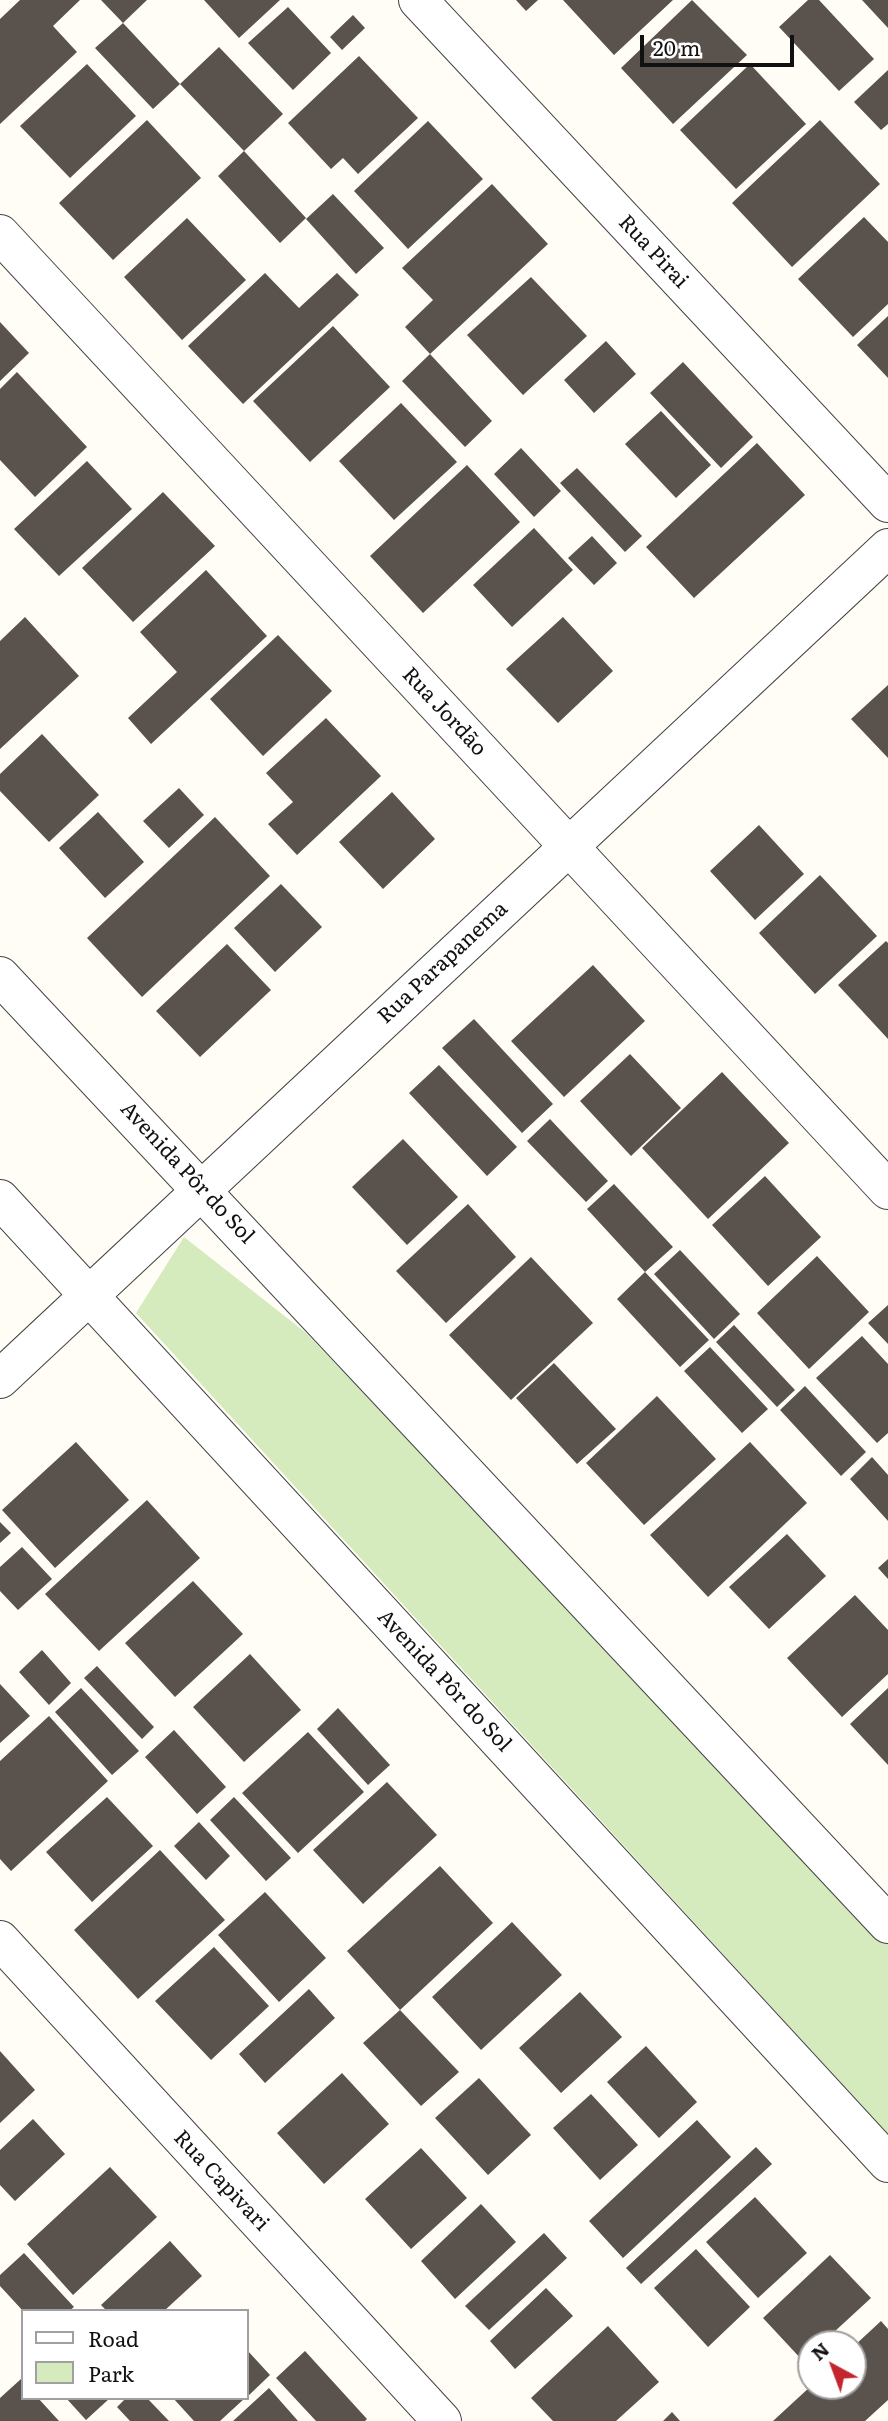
<!DOCTYPE html>
<meta charset="utf-8">
<style>
body{margin:0}
#map{position:relative;width:888px;height:2421px;overflow:hidden;background:#fffdf5;font-family:Literata,serif}
canvas{display:block}
.legend{position:absolute;left:21px;top:2309px;width:228px;height:91px;box-sizing:border-box;background:#fff;border:2px solid #a0a0a0;margin:0;padding:9px 12px;list-style:none;font-size:21px;color:#111}
.legend li{display:flex;align-items:center;gap:14px;height:35px}
.legend b{width:35px;border:2px solid #a0a0a0}
.north{position:absolute;left:797px;top:2330px;width:70px;height:70px;box-sizing:border-box;background:#fff;border:2px solid #a0a0a0;border-radius:50%;rotate:319deg;font-size:19px;font-weight:700;line-height:28px;text-align:center;color:#111}
.north::after{content:'';display:block;margin:auto;width:24px;height:32px;background:#c4262e;clip-path:polygon(50% 0,100% 100%,50% 72%,0 100%)}
.scale{position:absolute;left:640px;top:35px;width:154px;height:32px;box-sizing:border-box;border:4px solid #111;border-top:0;padding-left:9px;font-size:21px;line-height:24px;white-space:nowrap;color:#111;-webkit-text-stroke:5px #fff;paint-order:stroke}
</style>
<div id="map">
<canvas width="888" height="2421"></canvas>
<ul class="legend">
<li><b style="height:9px;background:#fff"></b>Road</li>
<li><b style="height:19px;background:#d5ebbd"></b>Park</li>
</ul>
<div class="north">N</div>
<div class="scale">20 m</div>
</div>
<script>
const ctx = document.querySelector('canvas').getContext('2d');
ctx.lineJoin = 'round';
function fillPath(path, color) {
  ctx.fillStyle = color;
  ctx.fill(path, 'evenodd');
}
function stroke(path, color, width, dash) {
  ctx.strokeStyle = color;
  ctx.lineWidth = width;
  ctx.lineCap = dash ? 'butt' : 'round';
  ctx.setLineDash(dash || []);
  ctx.stroke(path);
}
function drawText(font, color, halo, rows, align = 'center') {
  ctx.font = font + ' Literata,serif';
  ctx.lineWidth = 7;
  ctx.setLineDash([]);
  ctx.textBaseline = 'middle';
  ctx.strokeStyle = halo;
  ctx.fillStyle = color;
  for (const [text, x, y, turn = 0] of rows) {
    ctx.save();
    ctx.translate(x, y);
    ctx.rotate((+turn || 0) * Math.PI / 180);
    ctx.textAlign = isNaN(turn) ? turn : align;
    if (halo) ctx.strokeText(text, 0, 0);
    ctx.fillText(text, 0, 0);
    ctx.restore();
  }
}
const green = new Path2D(`
 M 184,1237 L 305,1332 L 888,1940 L 888,2134 L 136,1313 Z`);
const building = new Path2D(`
 M 20,0 L 80,0 L 53,26 L 77,52 L 0,124 L 0,19 Z
 M 101,0 L 147,0 L 123,23 Z
 M 204,0 L 280,0 L 239,38 Z
 M 516,0 L 538,0 L 526,11 Z
 M 563,0 L 673,0 L 614,55 Z
 M 692,0 L 747,55 L 673,124 L 621,68 Z
 M 808,0 L 819,0 L 874,59 L 839,91 L 779,27 Z
 M 862,0 L 888,0 L 888,28 Z
 M 288,7 L 331,53 L 293,90 L 248,43 Z
 M 353,15 L 365,28 L 342,50 L 330,37 Z
 M 123,23 L 180,84 L 153,109 L 95,48 Z
 M 219,47 L 283,114 L 244,151 L 306,218 L 280,243 L 218,176 L 244,151 L 180,84 Z
 M 359,56 L 418,118 L 358,174 L 343,158 L 331,169 L 288,123 Z
 M 87,64 L 136,116 L 70,178 L 20,126 Z
 M 750,64 L 806,124 L 736,189 L 680,130 Z
 M 888,70 L 888,124 L 881,130 L 854,102 Z
 M 147,120 L 201,178 L 113,260 L 59,203 Z
 M 820,120 L 880,184 L 792,267 L 732,203 Z
 M 428,121 L 483,179 L 408,249 L 354,191 Z
 M 492,184 L 548,244 L 430,354 L 405,327 L 433,300 L 402,268 Z
 M 333,194 L 384,248 L 356,274 L 306,219 Z
 M 864,217 L 888,242 L 888,304 L 853,337 L 798,279 Z
 M 187,218 L 246,280 L 182,340 L 124,277 Z
 M 265,273 L 299,308 L 337,273 L 359,295 L 243,404 L 188,346 Z
 M 531,277 L 587,336 L 523,395 L 467,335 Z
 M 888,316 L 888,378 L 857,345 Z
 M 0,322 L 29,353 L 0,381 Z
 M 333,326 L 390,387 L 310,462 L 253,401 Z
 M 606,341 L 636,374 L 594,413 L 564,380 Z
 M 430,354 L 492,421 L 465,447 L 402,381 Z
 M 683,362 L 753,437 L 721,468 L 650,393 Z
 M 17,372 L 87,447 L 35,497 L 0,460 L 0,389 Z
 M 401,403 L 457,462 L 394,520 L 339,461 Z
 M 661,411 L 711,465 L 676,498 L 625,444 Z
 M 757,443 L 805,495 L 694,598 L 646,547 Z
 M 521,448 L 561,491 L 534,517 L 494,474 Z
 M 87,461 L 132,509 L 59,576 L 14,529 Z
 M 467,465 L 520,522 L 423,613 L 370,556 Z
 M 577,468 L 642,536 L 625,552 L 560,483 Z
 M 163,492 L 215,546 L 133,622 L 82,568 Z
 M 534,528 L 573,570 L 512,627 L 473,585 Z
 M 592,536 L 617,563 L 594,585 L 568,558 Z
 M 206,570 L 267,636 L 151,744 L 128,718 L 177,672 L 140,632 Z
 M 25,617 L 79,676 L 0,749 L 0,641 Z
 M 563,617 L 613,671 L 558,723 L 506,669 Z
 M 278,635 L 332,691 L 263,756 L 210,699 Z
 M 888,685 L 888,758 L 851,719 Z
 M 326,718 L 381,776 L 297,855 L 268,824 L 293,802 L 266,773 Z
 M 42,734 L 99,795 L 49,842 L 0,791 L 0,774 Z
 M 179,788 L 204,815 L 169,848 L 143,821 Z
 M 392,792 L 435,839 L 383,889 L 339,842 Z
 M 98,812 L 144,862 L 105,898 L 59,848 Z
 M 215,817 L 270,876 L 142,997 L 87,938 Z
 M 759,825 L 804,874 L 755,920 L 710,871 Z
 M 820,875 L 877,936 L 815,994 L 759,933 Z
 M 281,884 L 322,927 L 275,972 L 234,928 Z
 M 886,941 L 888,943 L 888,1039 L 838,985 Z
 M 227,944 L 271,990 L 200,1057 L 156,1011 Z
 M 593,965 L 645,1021 L 564,1097 L 511,1041 Z
 M 474,1019 L 553,1104 L 522,1133 L 442,1048 Z
 M 630,1054 L 681,1108 L 631,1156 L 580,1101 Z
 M 439,1065 L 517,1147 L 487,1176 L 409,1093 Z
 M 722,1072 L 789,1143 L 708,1219 L 642,1148 Z
 M 550,1119 L 608,1181 L 586,1202 L 527,1141 Z
 M 403,1139 L 458,1197 L 407,1245 L 352,1187 Z
 M 765,1176 L 821,1237 L 768,1286 L 712,1225 Z
 M 614,1184 L 673,1247 L 645,1272 L 587,1209 Z
 M 468,1204 L 516,1257 L 446,1323 L 396,1271 Z
 M 680,1250 L 740,1314 L 714,1339 L 654,1274 Z
 M 817,1256 L 869,1312 L 809,1369 L 757,1313 Z
 M 531,1257 L 593,1323 L 511,1400 L 449,1335 Z
 M 645,1272 L 709,1340 L 680,1367 L 617,1299 Z
 M 888,1305 L 888,1344 L 868,1323 Z
 M 734,1325 L 795,1390 L 777,1407 L 716,1342 Z
 M 862,1336 L 888,1364 L 888,1433 L 877,1443 L 816,1378 Z
 M 710,1347 L 768,1409 L 742,1433 L 684,1371 Z
 M 554,1363 L 616,1429 L 577,1464 L 516,1398 Z
 M 805,1386 L 866,1452 L 841,1476 L 780,1410 Z
 M 657,1396 L 716,1459 L 644,1525 L 586,1463 Z
 M 76,1442 L 129,1500 L 55,1568 L 2,1510 Z
 M 750,1442 L 807,1503 L 708,1597 L 650,1535 Z
 M 872,1457 L 888,1475 L 888,1521 L 850,1479 Z
 M 147,1500 L 200,1558 L 99,1651 L 45,1594 Z
 M 0,1522 L 11,1533 L 0,1543 Z
 M 787,1534 L 826,1576 L 769,1629 L 729,1587 Z
 M 22,1547 L 52,1579 L 18,1610 L 0,1591 L 0,1567 Z
 M 888,1559 L 888,1579 L 878,1568 Z
 M 193,1581 L 243,1634 L 175,1697 L 125,1643 Z
 M 855,1595 L 888,1630 L 888,1674 L 842,1717 L 787,1658 Z
 M 42,1650 L 71,1683 L 49,1705 L 19,1672 Z
 M 250,1654 L 301,1710 L 244,1762 L 193,1707 Z
 M 97,1666 L 154,1727 L 142,1739 L 84,1678 Z
 M 0,1684 L 30,1716 L 0,1743 Z
 M 81,1688 L 139,1751 L 112,1775 L 55,1712 Z
 M 888,1688 L 888,1765 L 850,1724 Z
 M 338,1708 L 390,1765 L 368,1785 L 317,1729 Z
 M 49,1716 L 108,1781 L 11,1871 L 0,1859 L 0,1761 Z
 M 174,1730 L 226,1787 L 197,1814 L 145,1757 Z
 M 308,1732 L 364,1792 L 298,1853 L 242,1793 Z
 M 387,1782 L 437,1835 L 363,1904 L 313,1850 Z
 M 107,1797 L 153,1846 L 92,1902 L 46,1852 Z
 M 234,1797 L 291,1858 L 266,1881 L 210,1820 Z
 M 199,1822 L 230,1856 L 206,1880 L 174,1846 Z
 M 160,1850 L 225,1920 L 138,1999 L 74,1930 Z
 M 440,1866 L 493,1923 L 400,2010 L 459,2072 L 421,2106 L 363,2043 L 400,2010 L 347,1951 Z
 M 265,1892 L 326,1958 L 279,2002 L 218,1935 Z
 M 512,1922 L 562,1975 L 481,2050 L 432,1997 Z
 M 214,1947 L 269,2006 L 211,2060 L 155,2001 Z
 M 309,1989 L 335,2018 L 265,2083 L 239,2054 Z
 M 580,1992 L 622,2037 L 561,2093 L 519,2048 Z
 M 646,2046 L 697,2102 L 659,2138 L 607,2082 Z
 M 0,2051 L 35,2090 L 0,2123 Z
 M 342,2073 L 389,2124 L 324,2184 L 277,2133 Z
 M 479,2078 L 531,2135 L 488,2175 L 435,2118 Z
 M 591,2094 L 638,2145 L 600,2180 L 553,2128 Z
 M 33,2119 L 65,2154 L 15,2201 L 0,2185 L 0,2150 Z
 M 697,2120 L 731,2157 L 623,2258 L 589,2221 Z
 M 756,2147 L 772,2164 L 641,2284 L 626,2268 Z
 M 421,2148 L 467,2198 L 411,2249 L 365,2199 Z
 M 110,2167 L 157,2217 L 73,2295 L 27,2244 Z
 M 755,2197 L 807,2253 L 758,2298 L 706,2242 Z
 M 481,2204 L 516,2242 L 455,2299 L 421,2261 Z
 M 544,2233 L 567,2258 L 489,2330 L 465,2306 Z
 M 170,2241 L 202,2276 L 164,2311 L 107,2311 L 101,2305 Z
 M 696,2249 L 750,2307 L 708,2347 L 654,2288 Z
 M 24,2253 L 74,2307 L 69,2311 L 23,2311 L 0,2286 L 0,2275 Z
 M 830,2255 L 871,2298 L 821,2344 L 811,2344 L 811,2353 L 803,2361 L 763,2318 Z
 M 546,2288 L 573,2316 L 515,2369 L 490,2341 Z
 M 881,2321 L 888,2329 L 888,2400 L 865,2421 L 773,2421 L 811,2386 L 853,2386 L 853,2347 Z
 M 608,2326 L 659,2382 L 616,2421 L 553,2421 L 531,2398 Z
 M 247,2350 L 270,2375 L 247,2397 Z
 M 305,2351 L 367,2419 L 365,2421 L 316,2421 L 276,2378 Z
 M 21,2379 L 23,2398 L 38,2398 L 59,2421 L 0,2421 L 0,2398 Z
 M 269,2388 L 298,2421 L 233,2421 Z
 M 66,2398 L 110,2398 L 86,2420 Z
 M 126,2398 L 147,2398 L 169,2421 L 130,2421 L 117,2407 Z
 M 173,2398 L 245,2398 L 220,2421 L 194,2421 Z
 M 672,2412 L 680,2421 L 663,2421 Z`);
const minor = new Path2D(`
 M 418,0 L 888,503
 M 0,234 L 888,1190
 M 0,1379 L 888,548
 M 0,1940 L 442,2421`);
const tertiary = new Path2D(`
 M 0,976 L 888,1924
 M 0,1199 L 888,2163`);
const streetNames = [
 ["Rua Pirai",653,252,47],
 ["Rua Jordão",444,712,47],
 ["Rua Parapanema",443,963,-43],
 ["Avenida Pôr do Sol",187,1173,47],
 ["Avenida Pôr do Sol",444,1681,47],
 ["Rua Capivari",221,2181,47]
];
fillPath(green, '#d5ebbd');
fillPath(building, '#5a524d');
stroke(minor, '#444', 40);
stroke(tertiary, '#444', 40);
stroke(minor, '#fff', 38);
stroke(tertiary, '#fff', 38);
drawText('21px', '#111', '#fff', streetNames);
</script>
